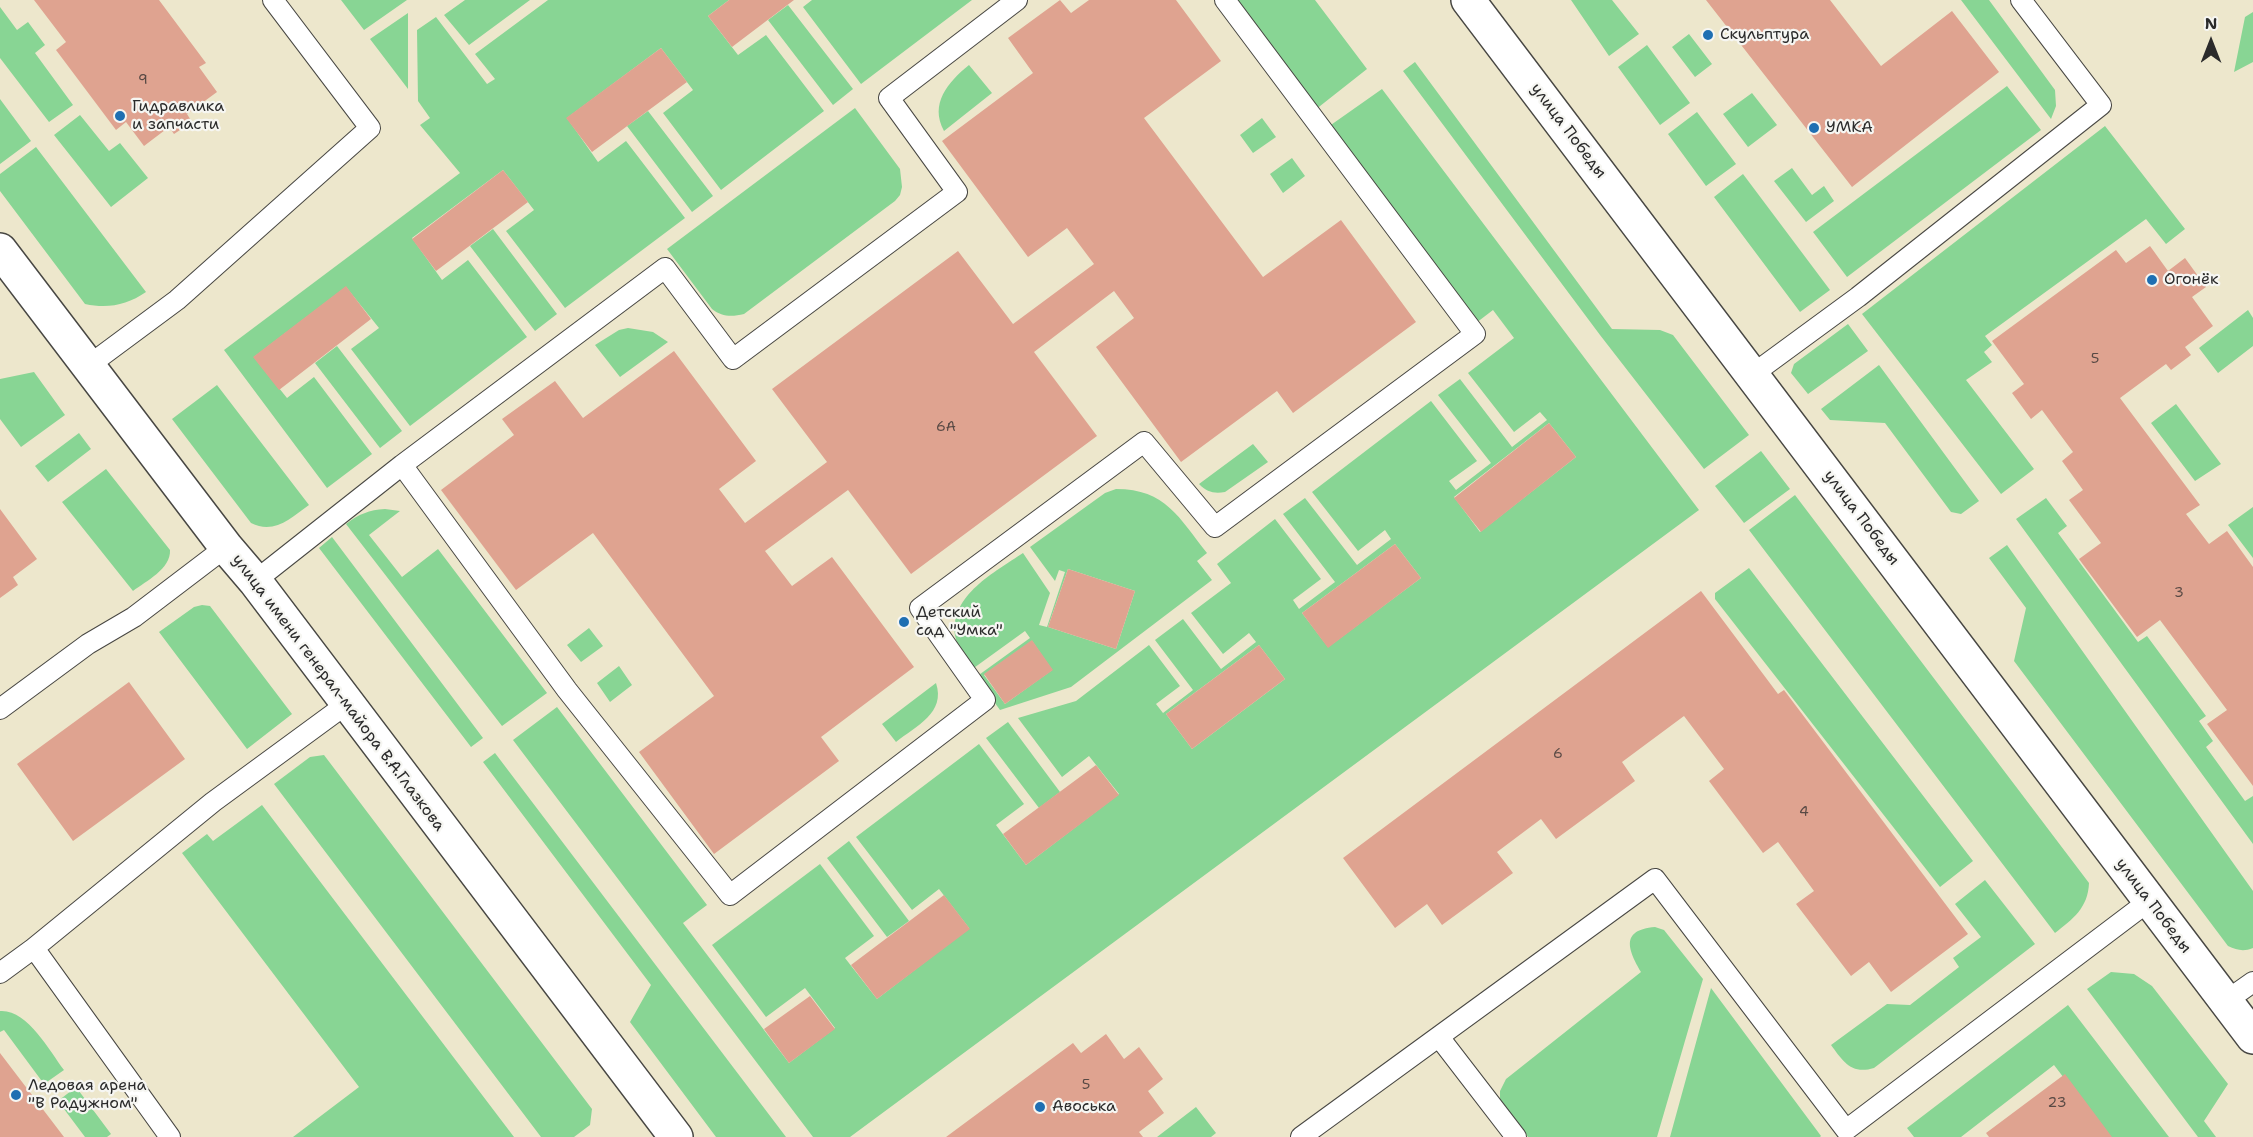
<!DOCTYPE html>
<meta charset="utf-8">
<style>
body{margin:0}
#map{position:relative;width:2253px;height:1137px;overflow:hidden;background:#ede7cc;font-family:"Shantell Sans",sans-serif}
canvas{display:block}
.north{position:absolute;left:2181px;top:12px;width:60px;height:60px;-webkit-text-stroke:4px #f6f6f2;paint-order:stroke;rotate:0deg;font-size:16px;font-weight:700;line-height:24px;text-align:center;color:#2b2b2b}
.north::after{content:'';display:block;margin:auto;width:21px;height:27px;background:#2b2b2b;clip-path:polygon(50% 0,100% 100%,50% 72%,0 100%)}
</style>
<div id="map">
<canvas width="2253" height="1137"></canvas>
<div class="north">N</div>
</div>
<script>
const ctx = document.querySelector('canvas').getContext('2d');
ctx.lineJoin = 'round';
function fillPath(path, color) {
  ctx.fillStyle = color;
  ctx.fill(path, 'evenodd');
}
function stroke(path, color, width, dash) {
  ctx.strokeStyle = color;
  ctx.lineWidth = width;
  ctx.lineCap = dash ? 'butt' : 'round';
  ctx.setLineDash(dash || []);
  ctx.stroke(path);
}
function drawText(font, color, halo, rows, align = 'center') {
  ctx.font = font + ' "Shantell Sans",sans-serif';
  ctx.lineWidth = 4.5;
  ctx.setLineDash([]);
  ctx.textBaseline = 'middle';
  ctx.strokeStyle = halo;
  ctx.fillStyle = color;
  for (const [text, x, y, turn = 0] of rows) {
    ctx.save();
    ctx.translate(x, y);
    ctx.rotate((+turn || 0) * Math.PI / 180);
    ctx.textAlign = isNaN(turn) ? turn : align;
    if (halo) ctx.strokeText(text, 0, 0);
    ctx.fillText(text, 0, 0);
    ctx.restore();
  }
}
const green = new Path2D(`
 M 341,0 L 407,0 L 364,30 Z
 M 465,0 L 530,0 L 469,45 L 444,15 Z
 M 548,0 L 729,0 L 708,16 L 738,55 L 766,35 L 824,111 L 721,190 L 663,113 L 693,90 L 661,48 L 567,118 L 598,162 L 626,141 L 685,218 L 565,308 L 506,231 L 534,210 L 503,170 L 412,238 L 442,280 L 468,260 L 527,337 L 410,426 L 351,349 L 379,328 L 346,287 L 254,357 L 287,398 L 314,377 L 372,454 L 327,488 L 224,350 L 460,173 L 420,125 L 430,118 L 418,101 L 417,30 L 436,17 L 487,84 L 495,79 L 475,54 Z
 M 812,0 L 972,0 L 861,84 L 803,7 Z
 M 1232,0 L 1315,0 L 1367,69 L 1315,110 Z
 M 1571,0 L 1612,0 L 1639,34 L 1609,56 Z
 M 1961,0 L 1989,0 L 2055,90 L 2056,106 L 2051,119 Z
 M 788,5 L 853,89 L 833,105 L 768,20 Z
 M 0,7 L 17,30 L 28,22 L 45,45 L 35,53 L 73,105 L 49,122 L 0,58 Z
 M 2253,12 L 2253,62 L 2234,72 L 2245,17 Z
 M 408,13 L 408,89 L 370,39 Z
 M 1689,34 L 1712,64 L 1695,77 L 1672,47 Z
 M 1647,45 L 1690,103 L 1660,125 L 1618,67 Z
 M 1415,62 L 1612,329 L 1660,330 L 1673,335 L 1749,435 L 1704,469 L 1600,335 L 1403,71 Z
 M 969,65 L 992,93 L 944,131 C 929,104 948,82 969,65 Z
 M 2007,86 L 2041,130 L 1847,277 L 1813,232 Z
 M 1382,89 L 1699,510 L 850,1137 L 813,1137 L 513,740 L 557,707 L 707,905 L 683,923 L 789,1063 L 835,1028 L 805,988 L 766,1017 L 712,945 L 820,864 L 874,936 L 845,958 L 877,999 L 969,928 L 939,889 L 912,910 L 856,837 L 979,744 L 1024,804 L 996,825 L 1026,865 L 1119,794 L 1089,756 L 1062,777 L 1018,718 L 1076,701 L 1149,645 L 1180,686 L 1156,704 L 1163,713 L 1193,690 L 1155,640 L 1183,619 L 1221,669 L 1256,642 L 1249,633 L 1223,654 L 1191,613 L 1231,583 L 1217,564 L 1275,519 L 1321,579 L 1293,600 L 1299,609 L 1335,582 L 1283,514 L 1305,498 L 1357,565 L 1391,539 L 1385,530 L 1358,551 L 1312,492 L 1431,401 L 1477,461 L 1449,481 L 1456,490 L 1491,463 L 1438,395 L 1460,379 L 1512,447 L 1547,420 L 1540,412 L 1514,432 L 1468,373 L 1514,338 L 1493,310 L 1476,323 L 1328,127 ZM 1549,423 L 1576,457 L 1480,532 L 1454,497 ZM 1395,544 L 1421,578 L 1328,647 L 1302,613 ZM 1259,645 L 1285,679 L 1192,749 L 1166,714 Z
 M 1752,93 L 1777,125 L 1748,147 L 1723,114 Z
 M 0,99 L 31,141 L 0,164 Z
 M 855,108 L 900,169 L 902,187 L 900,195 L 895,201 L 744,314 C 732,317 722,317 712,309 L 667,249 Z
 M 648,111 L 713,196 L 692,212 L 627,126 Z
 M 1697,112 L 1736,164 L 1706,186 L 1668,134 Z
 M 80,115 L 109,151 L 120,143 L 148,178 L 111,207 L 54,135 Z
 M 1262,118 L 1276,137 L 1253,153 L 1240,135 Z
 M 2105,126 L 2185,229 L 2166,244 L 2146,219 L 1985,336 L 1992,345 L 1984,352 L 1992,362 L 1966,380 L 2034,469 L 2001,494 L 1862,314 Z
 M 36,147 L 146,292 C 127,305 108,309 85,304 L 0,191 L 0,174 Z
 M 1292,158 L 1305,176 L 1283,193 L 1270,174 Z
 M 1792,168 L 1812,195 L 1824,186 L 1834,201 L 1806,222 L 1774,181 Z
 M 1743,174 L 1830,290 L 1800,312 L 1714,197 Z
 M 493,229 L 557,314 L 535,331 L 470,246 Z
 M 2248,310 L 2253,318 L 2253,346 L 2218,373 L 2199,348 Z
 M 1848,324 L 1868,351 L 1808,394 L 1791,373 L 1794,364 Z
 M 628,328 L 653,332 L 668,342 L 620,377 L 595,345 L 619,330 Z
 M 337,346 L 402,431 L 380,448 L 315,363 Z
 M 1879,365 L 1979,501 L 1961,514 L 1951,512 L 1885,423 L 1830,420 L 1821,409 Z
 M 34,372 L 65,415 L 21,447 L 0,419 L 0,379 Z
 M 217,385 L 309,505 C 291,518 274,535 251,523 L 172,419 Z
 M 2176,404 L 2221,464 L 2195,481 L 2151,423 Z
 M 79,433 L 91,449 L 48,482 L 35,466 Z
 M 1253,444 L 1268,462 L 1225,492 C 1214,494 1207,492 1199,484 Z
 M 1761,451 L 1790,489 L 1744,523 L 1715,486 Z
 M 106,469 L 170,550 C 171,569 146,581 133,591 L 62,502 Z
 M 1116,489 C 1166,489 1179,518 1207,553 L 1197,561 L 1212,580 L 1071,687 L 1000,710 L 976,677 L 1030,638 L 1025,631 L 971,670 C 965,659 957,648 955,635 C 950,595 995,572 1023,553 L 1050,593 L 1039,625 L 1047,627 L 1065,572 L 1059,570 L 1055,581 L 1030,547 L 1105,493 ZM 1068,569 L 1135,591 L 1116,649 L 1048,627 ZM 1032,641 L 1052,670 L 1005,704 L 984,675 Z
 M 1795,495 L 2089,883 C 2088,908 2073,919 2055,933 L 1749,530 Z
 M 2046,498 L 2067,526 L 2058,533 L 2138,642 L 2147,636 L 2206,716 L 2199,721 L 2213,741 L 2206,747 L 2245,801 L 2253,796 L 2253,844 L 2016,519 Z
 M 2253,507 L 2253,558 L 2228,525 Z
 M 385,509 L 400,511 L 369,535 L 402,577 L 438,549 L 547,693 L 502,726 L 346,524 C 359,514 369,510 385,509 Z
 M 332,537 L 483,738 L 471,747 L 319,548 Z
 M 2007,545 L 2253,891 L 2253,948 C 2243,952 2237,950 2228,946 L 2014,661 L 2026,608 L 1989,558 Z
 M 1749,568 L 1973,861 L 1940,887 L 1715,599 L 1715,593 Z
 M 202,605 L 210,606 L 292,714 L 247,749 L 159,632 L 194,607 Z
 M 589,628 L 603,646 L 581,662 L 567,645 Z
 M 619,666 L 632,685 L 610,702 L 597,683 Z
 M 936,683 C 946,713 916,726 896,742 L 882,724 Z
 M 1008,722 L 1060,792 L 1039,808 L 986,738 Z
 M 495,753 L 786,1137 L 716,1137 L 630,1022 L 651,985 L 483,762 Z
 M 324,755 L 592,1109 L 590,1125 L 574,1137 L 541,1137 L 274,784 L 310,757 Z
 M 262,805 L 514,1137 L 293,1137 L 359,1087 L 182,853 L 207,834 L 213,841 Z
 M 849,841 L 909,921 L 887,937 L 827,858 Z
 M 1985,880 L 2035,944 L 1874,1068 C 1851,1075 1843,1061 1831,1045 L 1887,1004 L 1910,1005 L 1959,967 L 1953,958 L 1981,937 L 1955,904 Z
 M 1655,927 L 1664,930 L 1703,979 L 1657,1137 L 1528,1137 L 1500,1099 L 1500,1091 L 1506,1079 L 1641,972 C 1629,951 1619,930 1655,927 Z
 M 2111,972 L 2134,974 L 2152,986 L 2228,1084 L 2204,1121 L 2216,1137 L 2198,1137 L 2087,989 Z
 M 1711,988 L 1821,1136 L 1820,1137 L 1670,1137 Z
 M 2068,1005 L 2169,1137 L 2109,1137 L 2054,1065 L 1961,1137 L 1914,1137 L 1907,1128 Z
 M 0,1011 C 27,1009 49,1050 64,1070 L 44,1084 L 4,1030 L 0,1032 Z
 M 76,1087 L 111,1134 L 107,1137 L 85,1137 L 58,1101 Z
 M 1196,1107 L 1216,1133 L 1211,1137 L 1157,1137 Z`);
const building = new Path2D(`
 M 34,0 L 159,0 L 206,63 L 199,67 L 217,92 L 187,114 L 192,122 L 174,134 L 169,127 L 144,146 L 126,122 L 116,130 L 56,50 L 66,42 Z
 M 729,0 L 794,0 L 732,47 L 708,16 Z
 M 1060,0 L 1071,13 L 1089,0 L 1176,0 L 1221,61 L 1144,118 L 1263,277 L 1341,220 L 1416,322 L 1293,413 L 1277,391 L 1181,462 L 1096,347 L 1134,318 L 1114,291 L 1034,352 L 1097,436 L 911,574 L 848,490 L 765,551 L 792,586 L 832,557 L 914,667 L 821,737 L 839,761 L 714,854 L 639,752 L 714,696 L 593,533 L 516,590 L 441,490 L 514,435 L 502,419 L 555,381 L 583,418 L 674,351 L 756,461 L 719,489 L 745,523 L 827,462 L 772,389 L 958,251 L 1013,324 L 1094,264 L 1067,228 L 1028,257 L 942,141 L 1033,73 L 1008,38 Z
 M 1706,0 L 1830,0 L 1881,66 L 1952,11 L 1999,72 L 1852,187 Z
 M 661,48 L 687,82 L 592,152 L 566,118 Z
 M 503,170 L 528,202 L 436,271 L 412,239 Z
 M 2150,246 L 2168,271 L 2185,258 L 2206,287 L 2192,297 L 2213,326 L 2185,347 L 2191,355 L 2171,370 L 2166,364 L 2120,398 L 2200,505 L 2186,514 L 2209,544 L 2227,531 L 2253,567 L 2253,786 L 2207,724 L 2227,710 L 2160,620 L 2137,637 L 2079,559 L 2101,543 L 2069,500 L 2083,490 L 2062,461 L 2073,452 L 2042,410 L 2031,419 L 2012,393 L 2024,384 L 1992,341 L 2116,250 L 2126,263 Z
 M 346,286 L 371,319 L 279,390 L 253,357 Z
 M 1549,423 L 1576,457 L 1481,532 L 1454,498 Z
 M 0,509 L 37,559 L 13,577 L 18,585 L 0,598 Z
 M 1395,544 L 1421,578 L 1328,648 L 1302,613 Z
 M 1068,569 L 1135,591 L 1116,649 L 1048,627 Z
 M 1701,591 L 1778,694 L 1784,690 L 1968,934 L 1891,992 L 1869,962 L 1851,976 L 1796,904 L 1814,891 L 1778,842 L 1763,853 L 1709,781 L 1724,769 L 1684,716 L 1622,762 L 1635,781 L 1556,839 L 1541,819 L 1497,852 L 1513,873 L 1442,925 L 1427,904 L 1395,928 L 1343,858 Z
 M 1032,640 L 1053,670 L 1005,704 L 984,674 Z
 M 1259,645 L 1285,679 L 1192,749 L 1166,714 Z
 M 129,682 L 185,759 L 73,841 L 17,764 Z
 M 1096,765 L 1119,795 L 1026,865 L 1003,834 Z
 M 944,895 L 970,929 L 877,999 L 851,965 Z
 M 810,996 L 835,1029 L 789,1063 L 764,1029 Z
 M 1106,1034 L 1124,1059 L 1139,1047 L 1163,1079 L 1148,1091 L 1164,1113 L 1139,1132 L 1143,1137 L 946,1137 L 1073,1043 L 1081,1053 Z
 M 0,1053 L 64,1137 L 0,1137 Z
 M 2065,1074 L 2112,1137 L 1989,1137 L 1986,1133 Z`);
const lane = new Path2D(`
 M 1017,0 L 889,98 L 957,192 L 733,359 L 665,268 L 402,465 L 567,690 L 730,895 L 985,700 L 920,608 L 1144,442 L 1215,527 L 1475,334 L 1225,0
 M 88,366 L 177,300 L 370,128 L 273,0
 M 1753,374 L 1858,297 L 2101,105 L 2021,0
 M 255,581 L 402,465
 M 0,709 L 88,644 L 134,617 L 226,547
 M 34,948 L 213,802 L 348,703
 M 0,973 L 34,948 L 170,1137
 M 2226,1001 L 2253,982
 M 1439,1037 L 1516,1137
 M 1301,1137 L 1655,879 L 1846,1130 L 2149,901`);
const street = new Path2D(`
 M 1468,0 L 2253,1037
 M 0,250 L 226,547 L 255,581 L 676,1137`);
const markers = [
 [1708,35,6,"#1f6fb2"],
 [120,116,6,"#1f6fb2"],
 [1814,128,6,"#1f6fb2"],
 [2152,280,6,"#1f6fb2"],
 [904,622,6,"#1f6fb2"],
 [16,1095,6,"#1f6fb2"],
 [1040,1107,6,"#1f6fb2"]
];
const numberNames = [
 ["9",143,80],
 ["5",2095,359],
 ["6А",946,427],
 ["3",2179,593],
 ["6",1558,754],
 ["4",1804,812],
 ["5",1086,1085],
 ["23",2057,1103]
];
const poiNames = [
 ["Скульптура",1720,35],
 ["Гидравлика",132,107],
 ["и запчасти",132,125],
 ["УМКА",1826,128],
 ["Огонёк",2164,280],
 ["Детский",916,613],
 ["сад \"Умка\"",916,631],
 ["Ледовая арена",28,1086],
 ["\"В Радужном\"",28,1104],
 ["Авоська",1052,1107]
];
const streetNames = [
 ["улица Победы",1568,131,53],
 ["улица Победы",1861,518,53],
 ["улица имени генерал-майора В.А.Глазкова",338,693,53],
 ["улица Победы",2153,906,53]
];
fillPath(green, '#88d594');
fillPath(building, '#dfa390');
stroke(lane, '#484743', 22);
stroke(street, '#484743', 36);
stroke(lane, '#fff', 20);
stroke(street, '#fff', 33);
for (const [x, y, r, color] of markers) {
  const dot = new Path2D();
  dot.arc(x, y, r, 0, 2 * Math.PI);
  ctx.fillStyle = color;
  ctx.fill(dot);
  stroke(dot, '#f6f6f2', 2);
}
drawText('14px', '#584944', null, numberNames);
drawText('16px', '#2b2b2b', '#f6f6f2', poiNames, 'left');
drawText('16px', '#2b2b2b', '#f6f6f2', streetNames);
</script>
